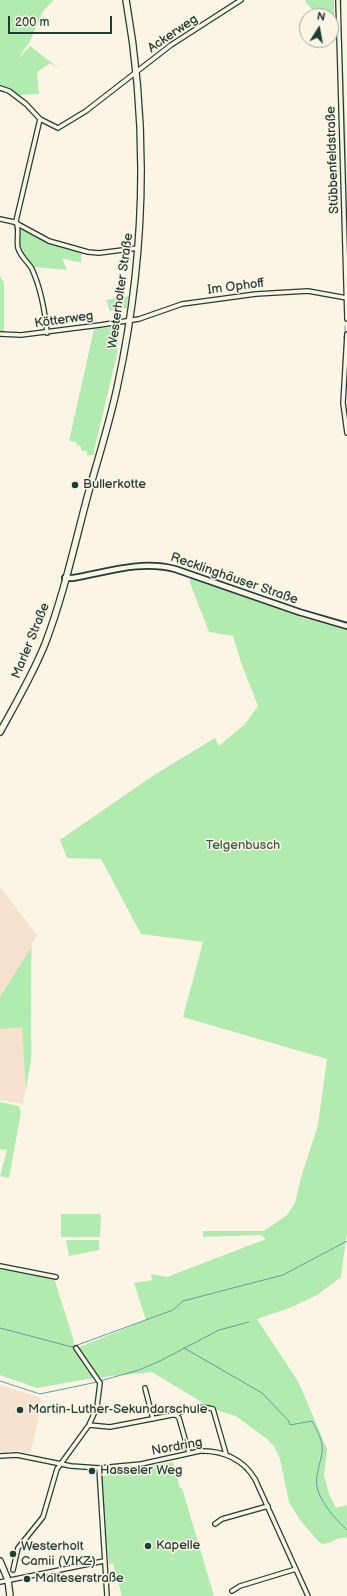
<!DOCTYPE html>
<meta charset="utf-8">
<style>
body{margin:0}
#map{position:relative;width:347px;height:1596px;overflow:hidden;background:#fcf5e5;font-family:"Balsamiq Sans",sans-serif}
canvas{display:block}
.north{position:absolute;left:299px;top:8px;width:40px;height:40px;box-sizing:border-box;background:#fcf5e5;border:1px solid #a4ab9e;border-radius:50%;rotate:11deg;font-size:11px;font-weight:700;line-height:16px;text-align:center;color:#1f3d34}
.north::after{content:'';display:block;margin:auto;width:14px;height:18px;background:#1f3d34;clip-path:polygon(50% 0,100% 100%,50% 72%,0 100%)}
.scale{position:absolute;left:8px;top:16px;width:104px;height:18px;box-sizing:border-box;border:2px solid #1f3d34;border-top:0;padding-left:5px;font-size:12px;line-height:14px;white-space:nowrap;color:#1f3d34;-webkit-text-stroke:3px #fcf5e5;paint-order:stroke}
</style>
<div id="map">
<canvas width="347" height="1596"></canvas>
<div class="north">N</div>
<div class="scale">200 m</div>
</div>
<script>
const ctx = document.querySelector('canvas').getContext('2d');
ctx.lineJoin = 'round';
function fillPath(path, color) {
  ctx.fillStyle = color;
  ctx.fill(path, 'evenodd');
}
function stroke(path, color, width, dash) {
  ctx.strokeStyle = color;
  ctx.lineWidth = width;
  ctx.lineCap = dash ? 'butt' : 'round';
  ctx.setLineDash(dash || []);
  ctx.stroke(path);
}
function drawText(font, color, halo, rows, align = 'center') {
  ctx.font = font + ' "Balsamiq Sans",sans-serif';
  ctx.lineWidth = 3;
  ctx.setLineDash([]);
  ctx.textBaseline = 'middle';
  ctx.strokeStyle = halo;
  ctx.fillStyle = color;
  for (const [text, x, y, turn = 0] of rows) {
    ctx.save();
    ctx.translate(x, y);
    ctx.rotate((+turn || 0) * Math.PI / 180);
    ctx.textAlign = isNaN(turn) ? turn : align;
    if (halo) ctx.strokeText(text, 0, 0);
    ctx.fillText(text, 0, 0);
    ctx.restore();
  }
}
const built = new Path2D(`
 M 0,887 L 37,935 L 30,947 L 32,945 L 31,1030 L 29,1069 L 23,1104 L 0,1100 Z
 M 0,1385 L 41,1398 L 38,1421 L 33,1444 L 29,1454 L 18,1450 L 0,1453 Z`);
const green = new Path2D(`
 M 0,0 L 54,0 L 43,11 L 30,41 L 18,59 L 30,46 L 60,69 L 50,63 L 37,72 L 39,94 L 16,95 L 0,87 Z
 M 305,0 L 334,0 L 334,24 L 336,33 L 334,31 L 331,32 L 331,16 L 319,16 L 306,3 Z
 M 337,0 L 342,0 L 341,14 L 346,141 L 347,290 Z
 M 24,229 L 44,240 L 82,251 L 81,262 L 77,262 L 62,258 L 67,270 L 36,267 L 33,269 C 22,250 19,254 20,230 Z
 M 0,275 L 4,284 L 4,333 L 0,333 Z
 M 129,296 L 127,308 L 110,311 L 106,300 Z
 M 120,326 L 117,354 L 94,451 L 94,455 L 87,455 L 87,451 L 82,451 L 80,446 L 77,445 L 76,442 L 69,441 L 94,329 Z
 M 190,578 L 303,618 L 347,630 L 347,1232 L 341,1277 L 317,1295 L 292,1307 L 257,1319 L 299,1383 L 327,1449 L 324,1475 L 329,1494 L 336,1508 L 347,1505 L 347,1538 C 339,1535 331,1544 322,1544 L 319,1542 L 300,1520 L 289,1502 L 280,1459 L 274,1446 L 267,1439 L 236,1416 L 213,1409 L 152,1372 L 93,1378 L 37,1388 L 0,1375 L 0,1267 L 54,1278 L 73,1338 L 74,1344 L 77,1348 L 146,1320 L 134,1283 L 152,1280 L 151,1274 L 167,1277 L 266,1239 L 260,1235 L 203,1237 L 203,1231 L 264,1231 L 287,1215 L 295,1203 L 302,1174 L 318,1125 L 327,1059 L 183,1017 L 203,942 L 141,934 L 101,859 L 67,858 L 60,840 L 154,775 L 215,738 L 219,746 L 244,725 L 258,706 L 242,665 L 233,636 L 209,632 L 190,583 Z
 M 31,948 L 31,1060 L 26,1089 L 22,1027 L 0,1029 L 0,997 Z
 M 0,1102 L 19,1106 L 21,1112 L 9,1178 L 0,1176 L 7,1150 L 0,1149 Z
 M 61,1214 L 101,1214 L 100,1237 L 61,1237 Z
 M 66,1240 L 99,1240 L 99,1250 L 69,1256 Z
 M 173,1462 L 180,1488 L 182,1488 L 214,1596 L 122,1596 L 113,1564 L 109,1564 L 101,1480 L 103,1476 L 107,1475 Z`);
const stream = new Path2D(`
 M 336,0 L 343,250
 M 345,301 L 345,316
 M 345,333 L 345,326
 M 344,339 L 344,336
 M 343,365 L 344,346
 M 0,1328 L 72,1347 L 173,1310 L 183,1301 L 283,1275 L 347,1241
 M 184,1348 L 262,1393 L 288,1420 L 290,1425 L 312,1421 C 317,1431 324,1442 322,1453 C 320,1464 315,1477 317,1487 C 320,1502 336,1520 347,1530
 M 0,1381 L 40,1394 L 97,1382
 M 100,1381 L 139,1370 L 160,1361 L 219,1330 L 249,1322`);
const minor = new Path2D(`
 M 338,0 L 347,319
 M 0,88 L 9,91 L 26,104 L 40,119 L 58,128 L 86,111 L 171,45 L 241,0
 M 40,119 L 16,221 C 20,230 16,239 18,248 C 20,256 28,262 32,269 C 41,289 45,311 47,333
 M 0,219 L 14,222 L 49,241 L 88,252 L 99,253 L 138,248
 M 0,334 L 21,335 L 100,325 L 139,319 L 182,304 L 256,294 L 308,291 L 347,298
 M 347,334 L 343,403 L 347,433
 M 0,1266 L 56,1277
 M 145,1388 L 153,1419
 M 176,1415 L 179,1418 L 189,1453
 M 89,1425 L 110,1427 L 172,1415 L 176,1415 C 183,1408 204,1406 213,1409 L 226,1454
 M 0,1456 L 17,1455 L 71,1466 L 99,1468 L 141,1464 L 200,1451 C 222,1450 243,1459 255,1479 L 308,1596
 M 99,1468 L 107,1596
 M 215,1524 L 222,1519 L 268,1506
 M 13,1570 L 18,1548 L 43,1517 L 57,1469 L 89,1425 L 97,1407 L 100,1383 L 76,1348
 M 0,1582 L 104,1561
 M 232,1591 L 240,1586 L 296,1569`);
const tertiary = new Path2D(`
 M 65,578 L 73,578 C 108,572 140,560 175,569 L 299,612 L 347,626`);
const secondary = new Path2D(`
 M 0,732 C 16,703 33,674 45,644 C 63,597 74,547 87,498 C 97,462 109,425 117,388 C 145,260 149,129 126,0
 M 0,1561 L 8,1580 L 10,1596`);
const markers = [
 [75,485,4,"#1f3d34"],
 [20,1410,4,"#1f3d34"],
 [92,1471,4,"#1f3d34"],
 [148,1546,4,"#1f3d34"],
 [13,1554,4,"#1f3d34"],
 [27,1579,4,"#1f3d34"]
];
const streetNames = [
 ["Ackerweg",173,34,-34],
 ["Stübbenfeldstraße",333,160,-92],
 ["Im Ophoff",236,287,-7],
 ["Westerholter Straße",121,291,-82],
 ["Kötterweg",64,320,-8],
 ["Recklinghäuser Straße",234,579,19],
 ["Marler Straße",31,641,-68],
 ["Nordring",177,1447,-10]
];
const poiNames = [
 ["Bullerkotte",83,485],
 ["Martin-Luther-Sekundarschule",28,1410],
 ["Hasseler Weg",100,1471],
 ["Kapelle",156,1546],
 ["Westerholt",21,1547],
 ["Camii (VIKZ)",21,1562],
 ["Malteserstraße",35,1579]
];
const parkNames = [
 ["Telgenbusch",243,846]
];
fillPath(built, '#f6e2ce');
fillPath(green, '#b1ebaf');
stroke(stream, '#619e9f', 1);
stroke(minor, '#1f3d34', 6);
stroke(tertiary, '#1f3d34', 8);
stroke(secondary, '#1f3d34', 8);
stroke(minor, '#fcf5e5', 3.5);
stroke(tertiary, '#fcf5e5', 4.5);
stroke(secondary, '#fcf5e5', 5.5);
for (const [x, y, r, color] of markers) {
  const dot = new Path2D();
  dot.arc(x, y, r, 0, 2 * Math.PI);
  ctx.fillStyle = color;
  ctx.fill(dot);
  stroke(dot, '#fcf5e5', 1.5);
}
drawText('13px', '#1f3d34', '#fcf5e5', streetNames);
drawText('13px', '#1f3d34', '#fcf5e5', poiNames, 'left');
drawText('13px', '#3c604d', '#fcf5e5', parkNames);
</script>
